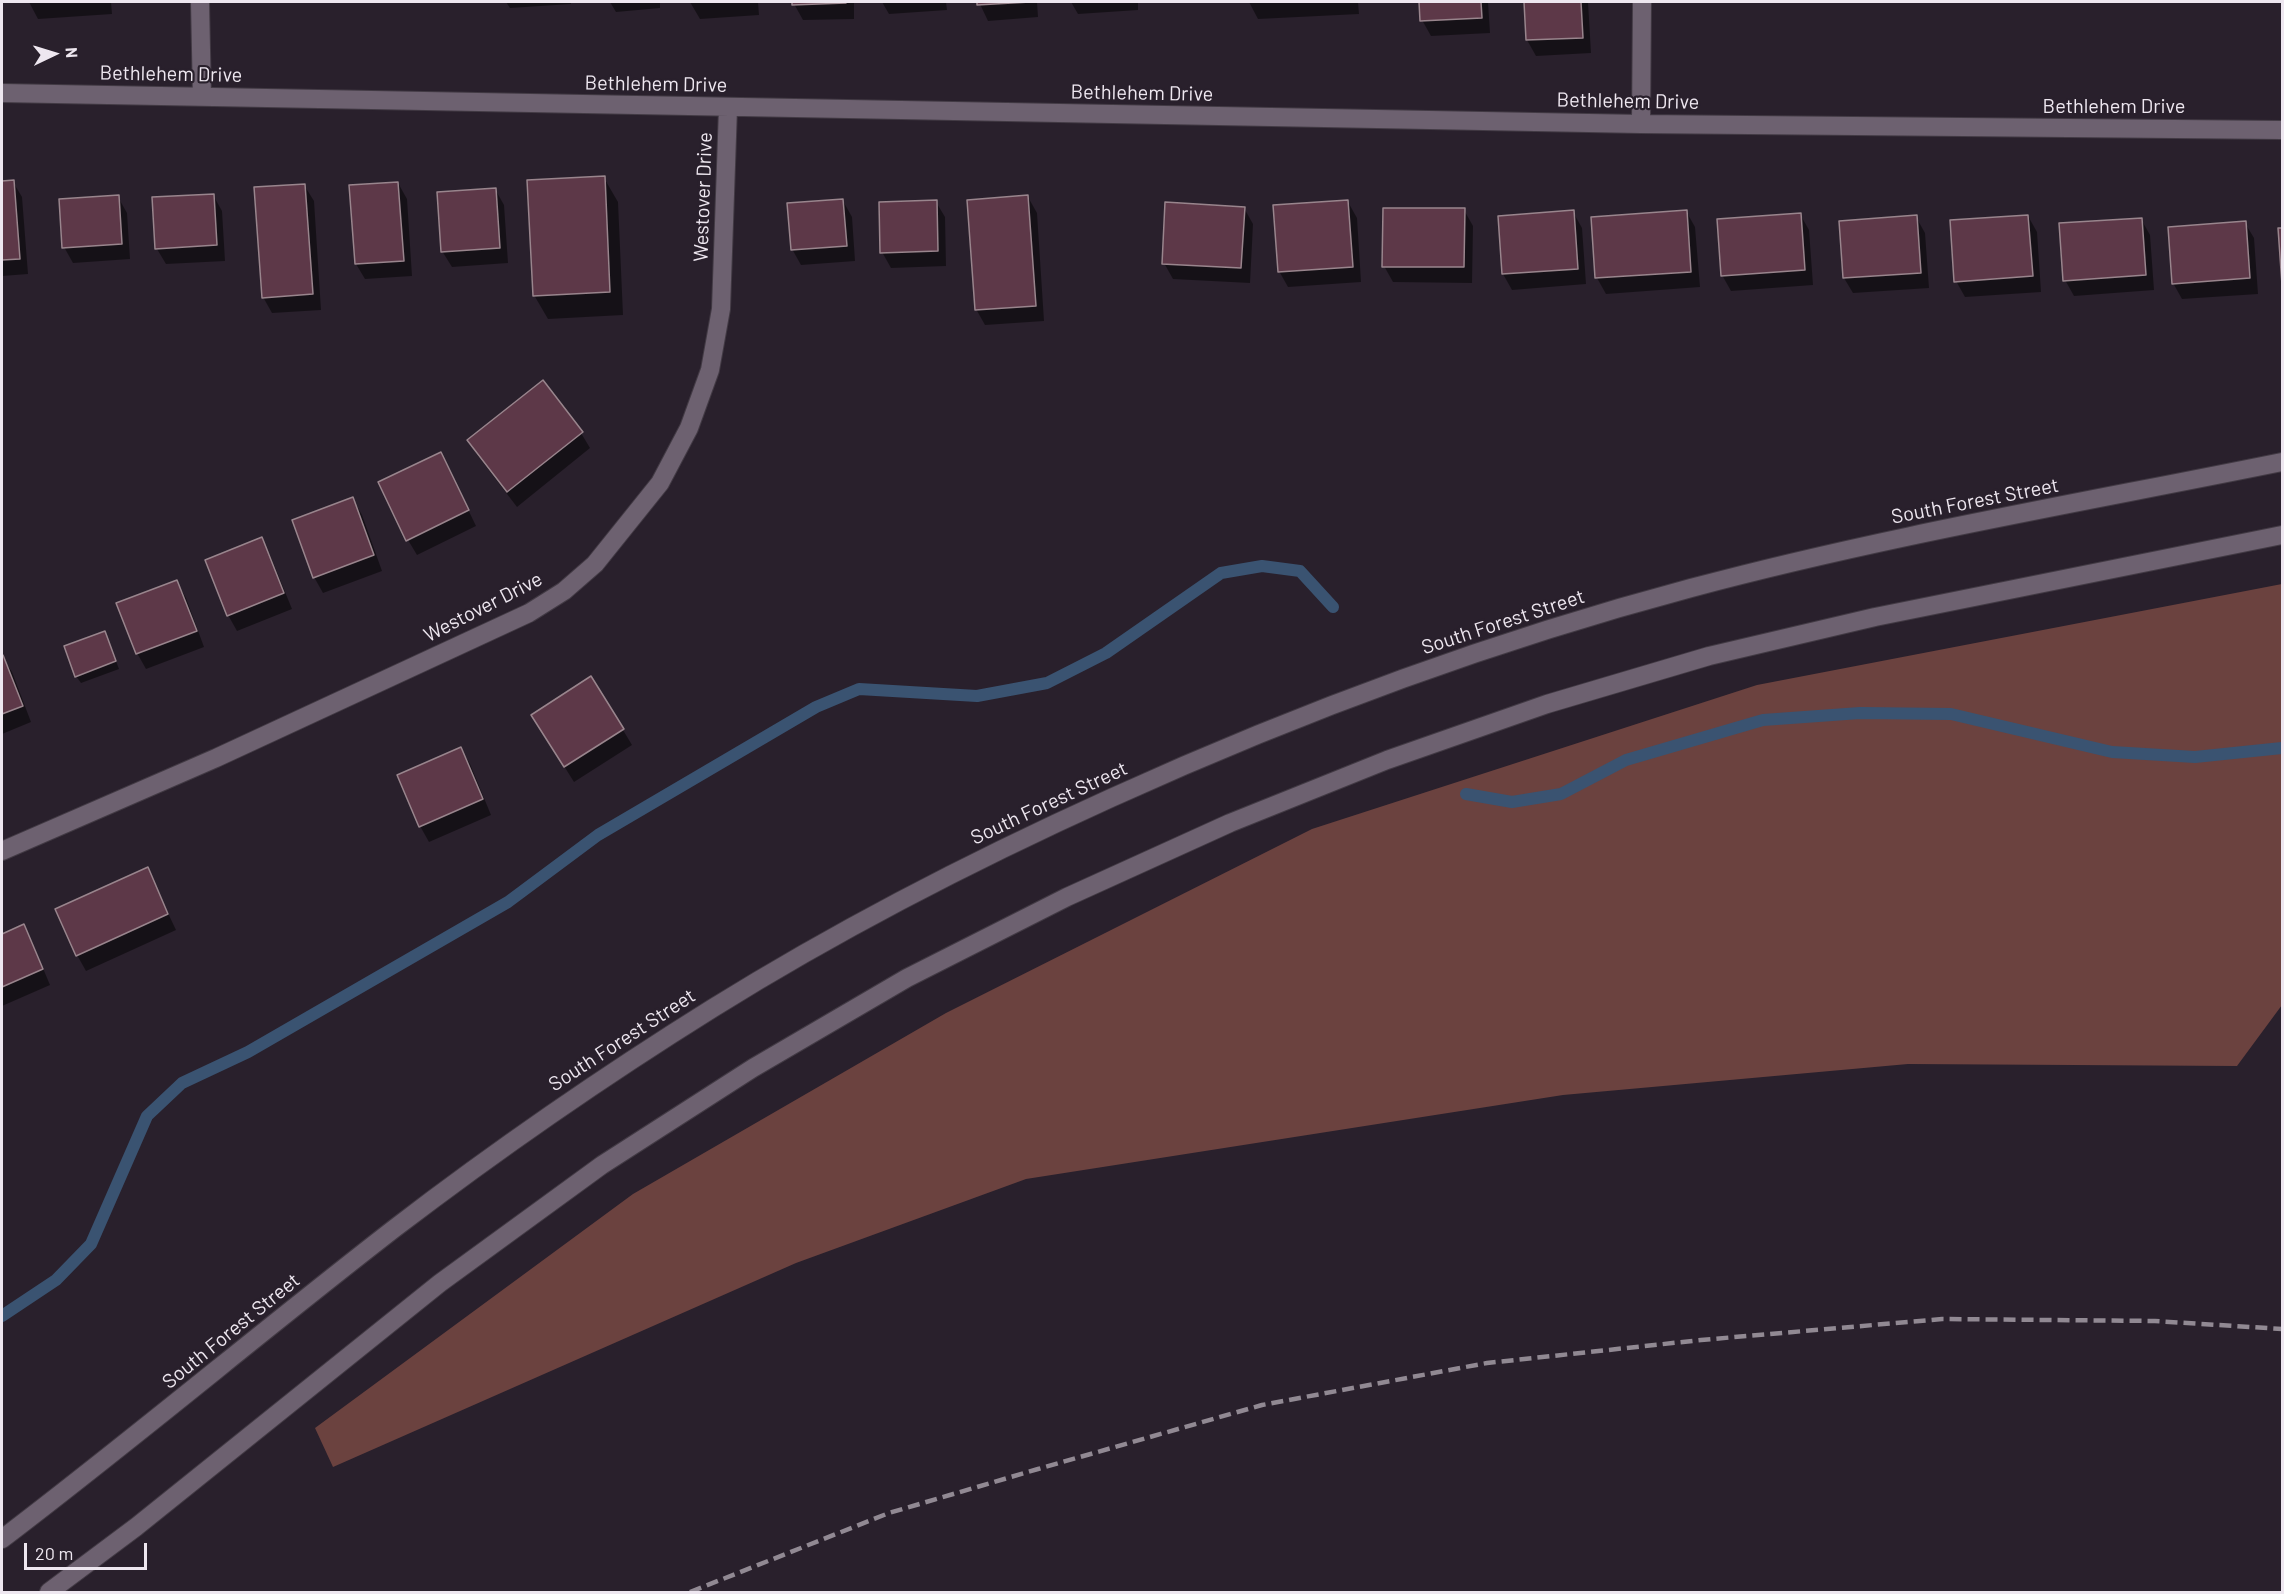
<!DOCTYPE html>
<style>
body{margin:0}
#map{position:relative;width:2284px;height:1594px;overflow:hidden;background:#29202c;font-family:Barlow,sans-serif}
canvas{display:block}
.frame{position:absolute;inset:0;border:3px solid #eee7f0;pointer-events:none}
.north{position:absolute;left:24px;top:24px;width:60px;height:60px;-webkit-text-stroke:4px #29202c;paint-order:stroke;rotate:86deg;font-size:16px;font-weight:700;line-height:24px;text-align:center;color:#eee7f0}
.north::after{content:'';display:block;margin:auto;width:21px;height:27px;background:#eee7f0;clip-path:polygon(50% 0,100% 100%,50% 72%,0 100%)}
.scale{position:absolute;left:24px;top:1543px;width:123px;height:27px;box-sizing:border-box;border:3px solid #eee7f0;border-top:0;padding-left:8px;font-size:18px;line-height:21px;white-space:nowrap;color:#eee7f0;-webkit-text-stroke:4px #29202c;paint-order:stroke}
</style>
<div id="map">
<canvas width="2284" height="1594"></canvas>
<div class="frame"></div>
<div class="north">N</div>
<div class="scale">20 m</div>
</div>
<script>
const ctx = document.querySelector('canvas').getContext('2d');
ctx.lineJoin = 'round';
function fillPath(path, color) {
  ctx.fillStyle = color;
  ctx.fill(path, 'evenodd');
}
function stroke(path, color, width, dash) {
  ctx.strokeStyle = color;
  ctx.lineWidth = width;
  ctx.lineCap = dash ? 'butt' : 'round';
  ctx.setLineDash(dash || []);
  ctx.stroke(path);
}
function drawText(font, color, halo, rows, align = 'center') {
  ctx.font = font + ' Barlow,sans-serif';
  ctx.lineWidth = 4.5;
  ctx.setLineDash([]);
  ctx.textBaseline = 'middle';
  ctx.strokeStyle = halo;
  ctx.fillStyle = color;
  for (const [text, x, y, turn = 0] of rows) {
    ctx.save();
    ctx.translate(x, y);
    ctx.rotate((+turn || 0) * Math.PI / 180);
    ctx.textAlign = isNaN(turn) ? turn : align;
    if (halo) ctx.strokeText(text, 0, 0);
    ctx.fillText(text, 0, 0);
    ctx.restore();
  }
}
const forest = new Path2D(`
 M 2282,584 L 2282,1005 L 2237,1066 L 1908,1064 L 1563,1095 L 1026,1179 L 796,1263 L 333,1467 L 315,1428 L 633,1194 L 946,1013 L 1312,829 L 1757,685 Z`);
const shadow = new Path2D(`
 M 29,2 L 111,2 L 112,14 L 38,19 Z
 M 322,2 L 348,2 L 323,3 Z
 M 506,2 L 571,2 L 571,4 L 510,8 Z
 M 610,2 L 660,2 L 660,8 L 616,12 Z
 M 690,2 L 758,2 L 759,15 L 700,19 Z
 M 793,2 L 854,2 L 854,19 L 803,20 Z
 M 882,2 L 946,2 L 947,10 L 889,14 Z
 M 979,2 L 1037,2 L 1038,17 L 988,21 Z
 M 1071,2 L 1138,2 L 1138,10 L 1078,14 Z
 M 1249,2 L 1358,2 L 1359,14 L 1258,19 Z
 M 1421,2 L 1488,2 L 1490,33 L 1431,36 L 1422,20 Z
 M 1526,2 L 1588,2 L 1591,53 L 1536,56 L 1527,40 Z
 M 604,178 L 618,202 L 623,315 L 548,319 L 534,295 Z
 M 2,182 L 13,182 L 22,197 L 28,274 L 2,276 Z
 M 398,183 L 407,199 L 412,276 L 365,279 L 356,264 Z
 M 304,185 L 314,201 L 321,310 L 272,313 L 263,297 Z
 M 495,189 L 504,205 L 508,263 L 452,267 L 442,251 Z
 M 213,195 L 222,211 L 225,261 L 166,264 L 157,249 Z
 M 118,197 L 127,213 L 130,259 L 73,263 L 64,247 Z
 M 1028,197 L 1037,213 L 1044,321 L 985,325 L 976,309 Z
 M 843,201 L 852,217 L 855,261 L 801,265 L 792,249 Z
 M 936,202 L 945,217 L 946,266 L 891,268 L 882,252 Z
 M 1348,202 L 1357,218 L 1361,282 L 1288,287 L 1279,271 Z
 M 1244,208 L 1253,224 L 1250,283 L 1173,279 L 1164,263 Z
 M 1464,210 L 1473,226 L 1472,283 L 1393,282 L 1384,266 Z
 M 1686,211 L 1695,227 L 1700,287 L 1606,294 L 1597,278 L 1593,218 Z
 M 1573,212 L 1582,228 L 1586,284 L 1512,290 L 1503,274 Z
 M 1800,214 L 1809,230 L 1813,285 L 1731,291 L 1722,275 Z
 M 2028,216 L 2037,232 L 2041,292 L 1965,297 L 1956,281 Z
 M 1916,217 L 1925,233 L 1929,288 L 1853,293 L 1844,278 Z
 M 2141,219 L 2150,235 L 2154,290 L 2074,296 L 2065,280 Z
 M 2245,223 L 2254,238 L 2258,294 L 2182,299 L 2173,283 Z
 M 581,433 L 590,448 L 517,507 L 478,456 L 468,441 Z
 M 449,470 L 476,526 L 417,555 L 408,540 Z
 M 353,499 L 362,515 L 382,571 L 323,593 L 314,577 Z
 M 261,539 L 270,555 L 292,609 L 237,631 L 228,615 Z
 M 177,582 L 186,598 L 204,647 L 146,669 L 137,653 Z
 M 108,640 L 119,669 L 81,683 L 76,676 Z
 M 2,657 L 12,672 L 31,722 L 2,734 Z
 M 623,730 L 632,745 L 574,782 L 542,731 Z
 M 461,749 L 470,764 L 491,815 L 429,842 L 420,826 Z
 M 147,869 L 176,930 L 86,971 L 77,955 Z
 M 23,926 L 32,942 L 50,985 L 2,1006 L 2,935 Z`);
const stream = new Path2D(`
 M 1466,794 L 1512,802 L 1561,794 L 1626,760 L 1763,720 L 1860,713 L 1951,714 L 2112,752 L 2195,757 L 2282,748
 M 2,1316 L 56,1280 L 91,1244 L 147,1116 L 182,1083 L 248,1052 L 508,902 L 598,835 L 816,707 L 859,689 L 977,696 L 1047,683 L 1106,653 L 1221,573 L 1262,566 L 1300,571 L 1333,607`);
const building = new Path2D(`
 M 792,2 L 846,2 L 846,3 L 792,5 Z
 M 977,2 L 1030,2 L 977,5 Z
 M 1419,2 L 1481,2 L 1482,18 L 1420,21 Z
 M 1524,2 L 1581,2 L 1583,38 L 1526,40 Z
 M 605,176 L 610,292 L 533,296 L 527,180 Z
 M 14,180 L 20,259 L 2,260 L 2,181 Z
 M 398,182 L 404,261 L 355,264 L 349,185 Z
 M 305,184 L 313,294 L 262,298 L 254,187 Z
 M 496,188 L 500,248 L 441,252 L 437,192 Z
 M 214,194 L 217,245 L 155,249 L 152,197 Z
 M 119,195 L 122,244 L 62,248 L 59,199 Z
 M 1028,195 L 1036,306 L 975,310 L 967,200 Z
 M 843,199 L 847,246 L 791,250 L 787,203 Z
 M 937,200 L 938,251 L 880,253 L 879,202 Z
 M 1348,200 L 1353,267 L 1278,272 L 1273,205 Z
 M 1165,202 L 1245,207 L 1241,268 L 1162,264 Z
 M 1383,208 L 1465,208 L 1464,267 L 1382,267 Z
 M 1574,210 L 1578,269 L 1502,274 L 1498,216 Z
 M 1687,210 L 1691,272 L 1595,278 L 1591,217 Z
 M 1801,213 L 1805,270 L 1721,276 L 1717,219 Z
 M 1917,215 L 1921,273 L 1843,278 L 1839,221 Z
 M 2028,215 L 2033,276 L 1954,282 L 1950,220 Z
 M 2142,218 L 2146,275 L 2063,281 L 2059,223 Z
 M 2246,221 L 2250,278 L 2172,284 L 2168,227 Z
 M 2278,228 L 2282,228 L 2282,285 Z
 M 543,380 L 583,432 L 507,492 L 467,440 Z
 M 441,452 L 469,510 L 406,541 L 378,482 Z
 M 353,497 L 374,555 L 313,578 L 292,520 Z
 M 262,537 L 284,593 L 227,616 L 205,560 Z
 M 177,580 L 197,631 L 136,654 L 116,603 Z
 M 105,631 L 116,661 L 75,677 L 64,646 Z
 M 2,655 L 3,655 L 23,706 L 2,714 Z
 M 591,676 L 624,729 L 564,767 L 531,715 Z
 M 461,747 L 483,799 L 419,827 L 397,775 Z
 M 148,867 L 168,914 L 76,956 L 55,909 Z
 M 24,924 L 43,969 L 2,987 L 2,934 Z`);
const minor = new Path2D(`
 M 200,2 L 202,97
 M 2,93 L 1641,124 L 2282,130
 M 1641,124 L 1642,2
 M 2,851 L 216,758 L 529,613 L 564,591 L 595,564 L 660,483 L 689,428 L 710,370 L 721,309 L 728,108
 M 2,1539 C 135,1438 263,1330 395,1228 C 497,1150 604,1076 713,1008 C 840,929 974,860 1111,798 C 1298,713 1492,641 1691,588 C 1885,536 2085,502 2282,462
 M 49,1592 L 136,1527 L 440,1283 L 602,1165 L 753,1068 L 907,978 L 1067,897 L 1230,823 L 1387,760 L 1547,704 L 1709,656 L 1875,617 L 2282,535`);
const rail = new Path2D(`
 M 690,1592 L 889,1513 L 1038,1469 L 1262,1405 L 1487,1363 L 1701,1340 L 1942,1319 L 2155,1321 L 2282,1329`);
const streetNames = [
 ["Bethlehem Drive",171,74,1],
 ["Bethlehem Drive",656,84,1],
 ["Bethlehem Drive",1142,93,1],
 ["Bethlehem Drive",1628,101,1],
 ["Bethlehem Drive",2114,106],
 ["Westover Drive",703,197,-88],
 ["South Forest Street",1975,501,-11],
 ["Westover Drive",483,607,-27],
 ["South Forest Street",1503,622,-18],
 ["South Forest Street",1049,803,-25],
 ["South Forest Street",622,1040,-33],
 ["South Forest Street",231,1331,-39]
];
fillPath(forest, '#6b423f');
fillPath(shadow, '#0007');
stroke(stream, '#3a5371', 12);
fillPath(building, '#5d3848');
stroke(building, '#99858d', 1.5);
stroke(minor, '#423a44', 20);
stroke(minor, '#6d6170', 18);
stroke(rail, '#918993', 4.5, [12, 6]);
drawText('20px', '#eee7f0', '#29202c', streetNames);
</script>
